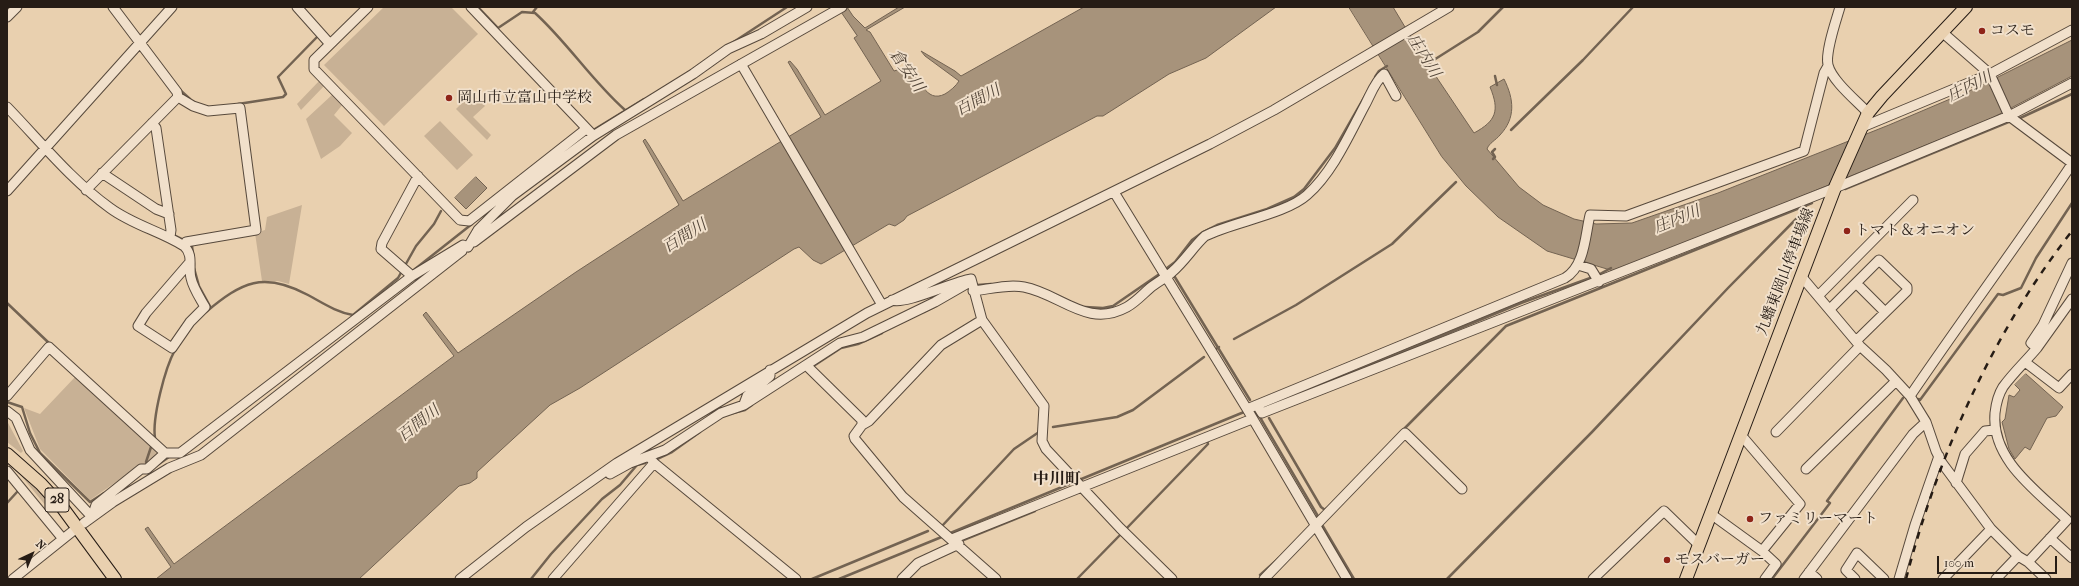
<!DOCTYPE html>
<meta charset="utf-8">
<style>
body{margin:0}
#map{position:relative;width:2079px;height:586px;overflow:hidden;background:#e9d0af;font-family:"IM FELL French Canon",serif}
canvas{display:block}
.frame{position:absolute;inset:0;border:8px solid #261c15;pointer-events:none}
.north{position:absolute;left:12px;top:534px;width:40px;height:40px;-webkit-text-stroke:3px #f1e0cb;paint-order:stroke;rotate:44deg;font-size:11px;font-weight:700;line-height:16px;text-align:center;color:#261c15}
.north::after{content:'';display:block;margin:auto;width:14px;height:18px;background:#261c15;clip-path:polygon(50% 0,100% 100%,50% 72%,0 100%)}
.scale{position:absolute;left:1937px;top:556px;width:120px;height:18px;box-sizing:border-box;border:2px solid #261c15;border-top:0;padding-left:5px;font-size:12px;line-height:14px;white-space:nowrap;color:#261c15;-webkit-text-stroke:3px #f1e0cb;paint-order:stroke}
</style>
<div id="map">
<canvas width="2079" height="586"></canvas>
<div class="frame"></div>
<div class="north">N</div>
<div class="scale">100 m</div>
</div>
<script>
const ctx = document.querySelector('canvas').getContext('2d');
ctx.lineJoin = 'round';
function fillPath(path, color) {
  ctx.fillStyle = color;
  ctx.fill(path, 'evenodd');
}
function stroke(path, color, width, dash) {
  ctx.strokeStyle = color;
  ctx.lineWidth = width;
  ctx.lineCap = dash ? 'butt' : 'round';
  ctx.setLineDash(dash || []);
  ctx.stroke(path);
}
function drawText(font, color, halo, rows, align = 'center') {
  ctx.font = font + ' "IM FELL French Canon","Noto Serif JP",serif';
  ctx.lineWidth = 4;
  ctx.setLineDash([]);
  ctx.textBaseline = 'middle';
  ctx.strokeStyle = halo;
  ctx.fillStyle = color;
  for (const [text, x, y, turn = 0] of rows) {
    ctx.save();
    ctx.translate(x, y);
    ctx.rotate((+turn || 0) * Math.PI / 180);
    ctx.textAlign = isNaN(turn) ? turn : align;
    if (halo) ctx.strokeText(text, 0, 0);
    ctx.fillText(text, 0, 0);
    ctx.restore();
  }
}
const green = new Path2D(`
 M 384,7 L 451,7 L 478,34 L 384,126 L 324,65 Z
 M 320,80 L 325,85 L 301,110 L 297,104 Z
 M 472,93 L 485,106 L 473,117 L 491,135 L 487,140 L 456,109 Z
 M 333,94 L 343,104 L 334,115 L 352,133 L 340,146 L 321,159 L 306,119 Z
 M 440,121 L 473,155 L 457,170 L 424,136 Z
 M 302,205 L 289,284 L 278,281 L 262,281 L 255,233 L 265,230 L 267,217 Z
 M 76,376 L 161,454 L 146,466 L 139,466 L 90,500 L 40,449 L 24,408 L 40,414 Z
 M 7,421 L 23,451 L 21,453 L 7,442 Z
 M 18,472 L 56,508 L 51,512 Z`);
const water = new Path2D(`
 M 838,7 L 847,7 L 853,16 L 865,28 L 899,7 L 905,7 L 866,30 L 870,32 L 894,71 L 909,66 C 920,77 925,104 945,94 C 950,91 956,86 959,81 L 925,56 L 921,51 L 955,71 L 961,76 L 1084,7 L 1276,7 L 1206,58 L 1169,74 L 1103,116 L 1097,116 L 907,216 L 904,220 L 895,226 L 889,224 L 825,262 L 821,264 L 813,260 L 799,247 L 794,249 L 580,388 L 550,405 L 477,472 L 477,478 L 470,483 L 459,486 L 359,579 L 156,579 L 171,567 L 145,529 L 148,527 L 174,564 L 454,356 L 423,315 L 426,312 L 458,353 L 576,272 L 679,205 L 643,141 L 645,139 L 649,145 L 683,201 L 821,117 L 788,62 L 790,61 L 797,69 L 825,115 L 881,81 L 854,38 L 857,36 Z
 M 1349,7 L 1393,7 L 1423,57 L 1427,57 L 1433,67 L 1431,69 L 1474,133 C 1496,121 1500,111 1490,87 L 1504,79 C 1514,99 1516,118 1500,135 C 1496,140 1489,143 1487,149 L 1519,187 L 1543,205 L 1574,219 L 1596,224 L 1632,223 L 1718,193 L 1889,125 L 1976,88 L 2072,40 L 2072,76 L 1992,118 L 1617,272 L 1547,251 L 1498,217 L 1466,186 L 1442,157 Z
 M 476,177 L 487,188 L 466,209 L 455,198 Z
 M 2026,374 L 2063,407 L 2056,416 L 2047,418 L 2030,450 L 2025,447 L 2015,459 L 2009,449 L 2002,422 L 2005,419 L 2009,395 L 2014,397 L 2020,390 L 2015,385 Z`);
const stream = new Path2D(`
 M 478,7 L 498,28 L 522,12 L 535,13 C 568,43 592,81 625,110
 M 533,12 L 537,7
 M 732,43 L 787,7
 M 1429,63 L 1478,32 L 1503,7
 M 1495,76 L 1497,85
 M 1375,77 L 1379,71 L 1387,66
 M 179,89 L 190,99
 M 238,104 L 283,97 L 286,94 L 278,77 L 318,36
 M 2018,119 L 2072,94
 M 595,129 L 644,99
 M 1511,130 L 1583,60 L 1633,7
 M 575,143 L 584,137
 M 1493,159 L 1495,157 L 1492,152 L 1495,149
 M 1845,189 L 2011,121
 M 172,234 L 182,239
 M 189,245 L 192,246 L 193,255
 M 194,268 L 199,286 L 211,308
 M 1167,268 L 1175,262 L 1192,240 L 1203,232 L 1217,225 L 1267,209 L 1294,197 L 1304,189 L 1335,148 L 1366,94
 M 415,269 L 472,224
 M 1173,274 L 1250,400
 M 1598,275 L 1611,268
 M 977,285 L 991,284
 M 7,303 L 50,344
 M 1085,307 L 1103,308 L 1113,306 L 1158,275
 M 206,312 C 242,282 263,271 308,295 C 323,303 336,312 353,315 L 398,278 L 416,246 L 434,224 L 441,211
 M 924,312 L 934,307
 M 1234,339 L 1296,305 L 1392,244 L 1456,182
 M 1216,349 L 1219,347
 M 812,367 L 841,348 L 858,344 L 882,333
 M 1334,380 L 1521,303 L 1593,277
 M 1919,399 L 1920,400 L 1998,294 L 2003,295 L 2021,288 L 2036,258 L 2072,203
 M 7,402 L 22,407 L 30,433 L 40,453 L 90,502 L 104,493
 M 1272,403 L 1294,396
 M 733,413 L 745,410 L 752,405
 M 1258,414 L 1319,518
 M 1269,418 L 1321,507 L 1325,510 L 1327,508
 M 1053,427 L 1117,417 L 1133,410 L 1204,357
 M 1402,431 L 1506,326 L 1812,203
 M 155,438 C 152,418 165,368 175,350
 M 657,459 L 672,452 L 700,432
 M 146,462 L 151,447
 M 156,466 L 169,457
 M 7,503 L 17,492
 M 1321,523 L 1354,579
 M 942,526 L 1014,449 L 1039,432
 M 1125,530 L 1208,444 L 1207,440
 M 948,534 L 1244,412
 M 961,541 L 1035,511
 M 1260,575 L 1279,558
 M 531,579 L 551,554 L 602,499 L 620,485 L 637,465 L 645,463
 M 812,579 L 928,531
 M 839,579 L 944,536
 M 1077,579 L 1121,534
 M 1447,579 L 1592,432 L 1728,288 L 1801,214 L 1806,206
 M 1772,579 L 1830,503 L 1827,501 L 1903,398`);
const minor = new Path2D(`
 M 113,7 L 177,92 L 178,97
 M 297,7 L 330,44
 M 368,7 L 314,60 L 314,69 L 460,220 L 469,221 L 586,129
 M 471,7 L 591,133
 M 1840,7 C 1836,21 1825,52 1828,65 C 1832,81 1857,101 1868,113
 M 7,17 L 17,7
 M 1942,32 L 1990,74 L 2009,116 L 2072,163
 M 741,64 L 882,305
 M 7,107 C 40,141 71,180 110,208 C 133,225 160,231 184,246 L 186,242 L 256,230 L 240,108 L 208,111 L 193,106 L 178,97
 M 152,123 L 156,128 L 171,230 L 170,237
 M 1860,128 L 1990,74 L 2072,30
 M 102,173 L 156,209 L 169,214
 M 86,190 L 178,97
 M 7,191 L 172,7
 M 1114,192 L 1247,409 L 1347,579
 M 474,242 L 616,135 L 842,7
 M 184,246 C 194,255 188,267 191,278 C 193,288 200,298 205,307 L 190,322 L 172,348 L 138,326 L 146,313 L 190,262
 M 1578,265 L 1591,269 L 1599,282
 M 412,276 L 381,249 L 382,243 L 418,176
 M 1801,276 L 1860,346 L 1886,370 L 1910,396 L 1926,422 L 1936,451 L 1942,463 L 1991,529 L 2018,556 L 1996,579
 M 1856,283 L 1884,311
 M 973,291 C 990,289 1008,284 1024,287 C 1061,294 1087,329 1127,307 C 1136,302 1143,294 1150,288 C 1157,282 1166,278 1172,272 C 1185,261 1193,247 1205,236 C 1233,222 1286,214 1307,195 C 1333,172 1349,135 1365,105 C 1370,96 1375,81 1384,74 L 1396,96
 M 1818,296 L 1913,200
 M 892,300 C 906,305 952,282 971,279 L 982,320 L 1044,406 L 1042,441 L 1046,449 L 1120,528 L 1172,579
 M 1830,309 L 1879,260 L 1907,287 L 1907,291 L 1856,341
 M 2037,348 L 2072,299
 M 2025,362 L 2059,388 L 2072,374
 M 806,365 L 862,420 L 862,425 L 854,436 L 855,439 L 903,497 L 996,579
 M 7,396 L 49,347 L 165,453
 M 1910,396 C 1963,318 2019,243 2072,164
 M 744,404 L 747,396 L 770,376 L 770,370
 M 1257,405 L 1262,413 L 1835,188 L 2009,116 L 2072,83
 M 1247,409 L 1565,278 C 1585,266 1585,236 1590,215 L 1626,216 L 1804,151 L 1824,73 L 1828,66
 M 7,411 L 16,418 L 30,450 L 92,517 L 96,505 L 141,469 L 147,469 L 165,453 L 180,453 L 412,276 L 463,245 L 468,247 L 478,230 L 512,196 L 593,136 L 693,74 L 728,49 L 761,34 L 807,7
 M 862,425 L 869,421 L 941,345 L 982,320
 M 1776,432 L 1860,346
 M 649,456 L 654,463 L 796,579
 M 1806,469 L 1896,381
 M 7,471 L 63,539
 M 610,474 L 630,463 L 665,450 L 721,413 L 744,405 L 840,343 L 863,337 L 935,302 L 968,283
 M 1956,483 L 1965,454 L 1985,431 L 1995,430
 M 1711,514 L 1762,551 L 1800,504 L 1741,435
 M 84,523 L 113,502 L 169,468 L 201,455 L 462,251
 M 2050,538 L 2072,558
 M 952,539 L 1252,419
 M 1762,551 L 1776,564 L 1765,579
 M 2018,556 L 2028,562 L 2067,520 C 2037,491 1991,460 1995,413 C 1996,404 1998,395 2003,387 C 2013,373 2026,361 2037,348 L 2031,343 L 2043,325 L 2072,263
 M 2028,562 L 2046,579
 M 1809,572 L 1817,579
 M 13,579 L 73,531
 M 460,579 L 526,527 L 617,463 L 867,313 L 1210,144 L 1274,110 L 1449,7
 M 553,579 L 654,463
 M 902,579 L 918,563 L 959,544
 M 1264,579 L 1405,433 L 1462,489
 M 1593,579 L 1664,511 L 1699,545
 M 1804,579 L 1913,434 L 1926,422
 M 1855,579 L 1846,570 L 1857,553 L 1884,579
 M 1899,579 L 1915,525 L 1939,456
 M 1943,579 L 1991,529`);
const major = new Path2D(`
 M 7,454 L 41,484 L 62,507 L 115,579
 M 1686,579 L 1836,185 L 1868,113 L 1882,96 L 1966,7`);
const rail = new Path2D(`
 M 1906,579 C 1938,455 1993,332 2072,231`);
const markers = [
 [1982,31,4,"#8f2418"],
 [449,98,4,"#8f2418"],
 [1847,231,4,"#8f2418"],
 [1750,519,4,"#8f2418"],
 [1667,560,4,"#8f2418"]
];
const shields = [
 [57,500,24]
];
const shieldNames = [
 ["28",57,500]
];
const poiNames = [
 ["コスモ",1990,31],
 ["岡山市立富山中学校",457,98],
 ["トマト＆オニオン",1855,231],
 ["ファミリーマート",1758,519],
 ["モスバーガー",1675,560]
];
const streetNames = [
 ["九蟠東岡山停車場線",1786,272,-69]
];
const waterNames = [
 ["庄内川",1423,56,58],
 ["倉安川",906,71,56],
 ["庄内川",1970,87,-27],
 ["百間川",978,101,-28],
 ["庄内川",1677,220,-22],
 ["百間川",685,237,-32],
 ["百間川",419,424,-38]
];
const neighbourhoodNames = [
 ["中川町",1057,480]
];
fillPath(green, '#c8b195');
fillPath(water, '#a7937b');
stroke(water, '#736352', 1);
stroke(stream, '#736352', 2.5);
stroke(minor, '#57493c', 11);
stroke(major, '#261c15', 14);
stroke(minor, '#f1e0cb', 9);
stroke(major, '#e9d0af', 12);
stroke(rail, '#261c15', 2.5, [7, 7]);
for (const [x, y, r, color] of markers) {
  const dot = new Path2D();
  dot.arc(x, y, r, 0, 2 * Math.PI);
  ctx.fillStyle = color;
  ctx.fill(dot);
  stroke(dot, '#f1e0cb', 1.5);
}
for (const [x, y, w] of shields) {
  const box = new Path2D();
  box.roundRect(x - w / 2, y - 12, w, 24, 3);
  ctx.fillStyle = '#f1e0cb';
  ctx.fill(box);
  stroke(box, '#261c15', 1);
}
drawText('bold 14px', '#261c15', null, shieldNames);
drawText('15px', '#261c15', '#f1e0cb', poiNames, 'left');
drawText('15px', '#261c15', '#f1e0cb', streetNames);
drawText('italic 16px', '#534639', '#f1e0cb', waterNames);
drawText('bold 16px', '#261c15', '#f1e0cb', neighbourhoodNames);
</script>
